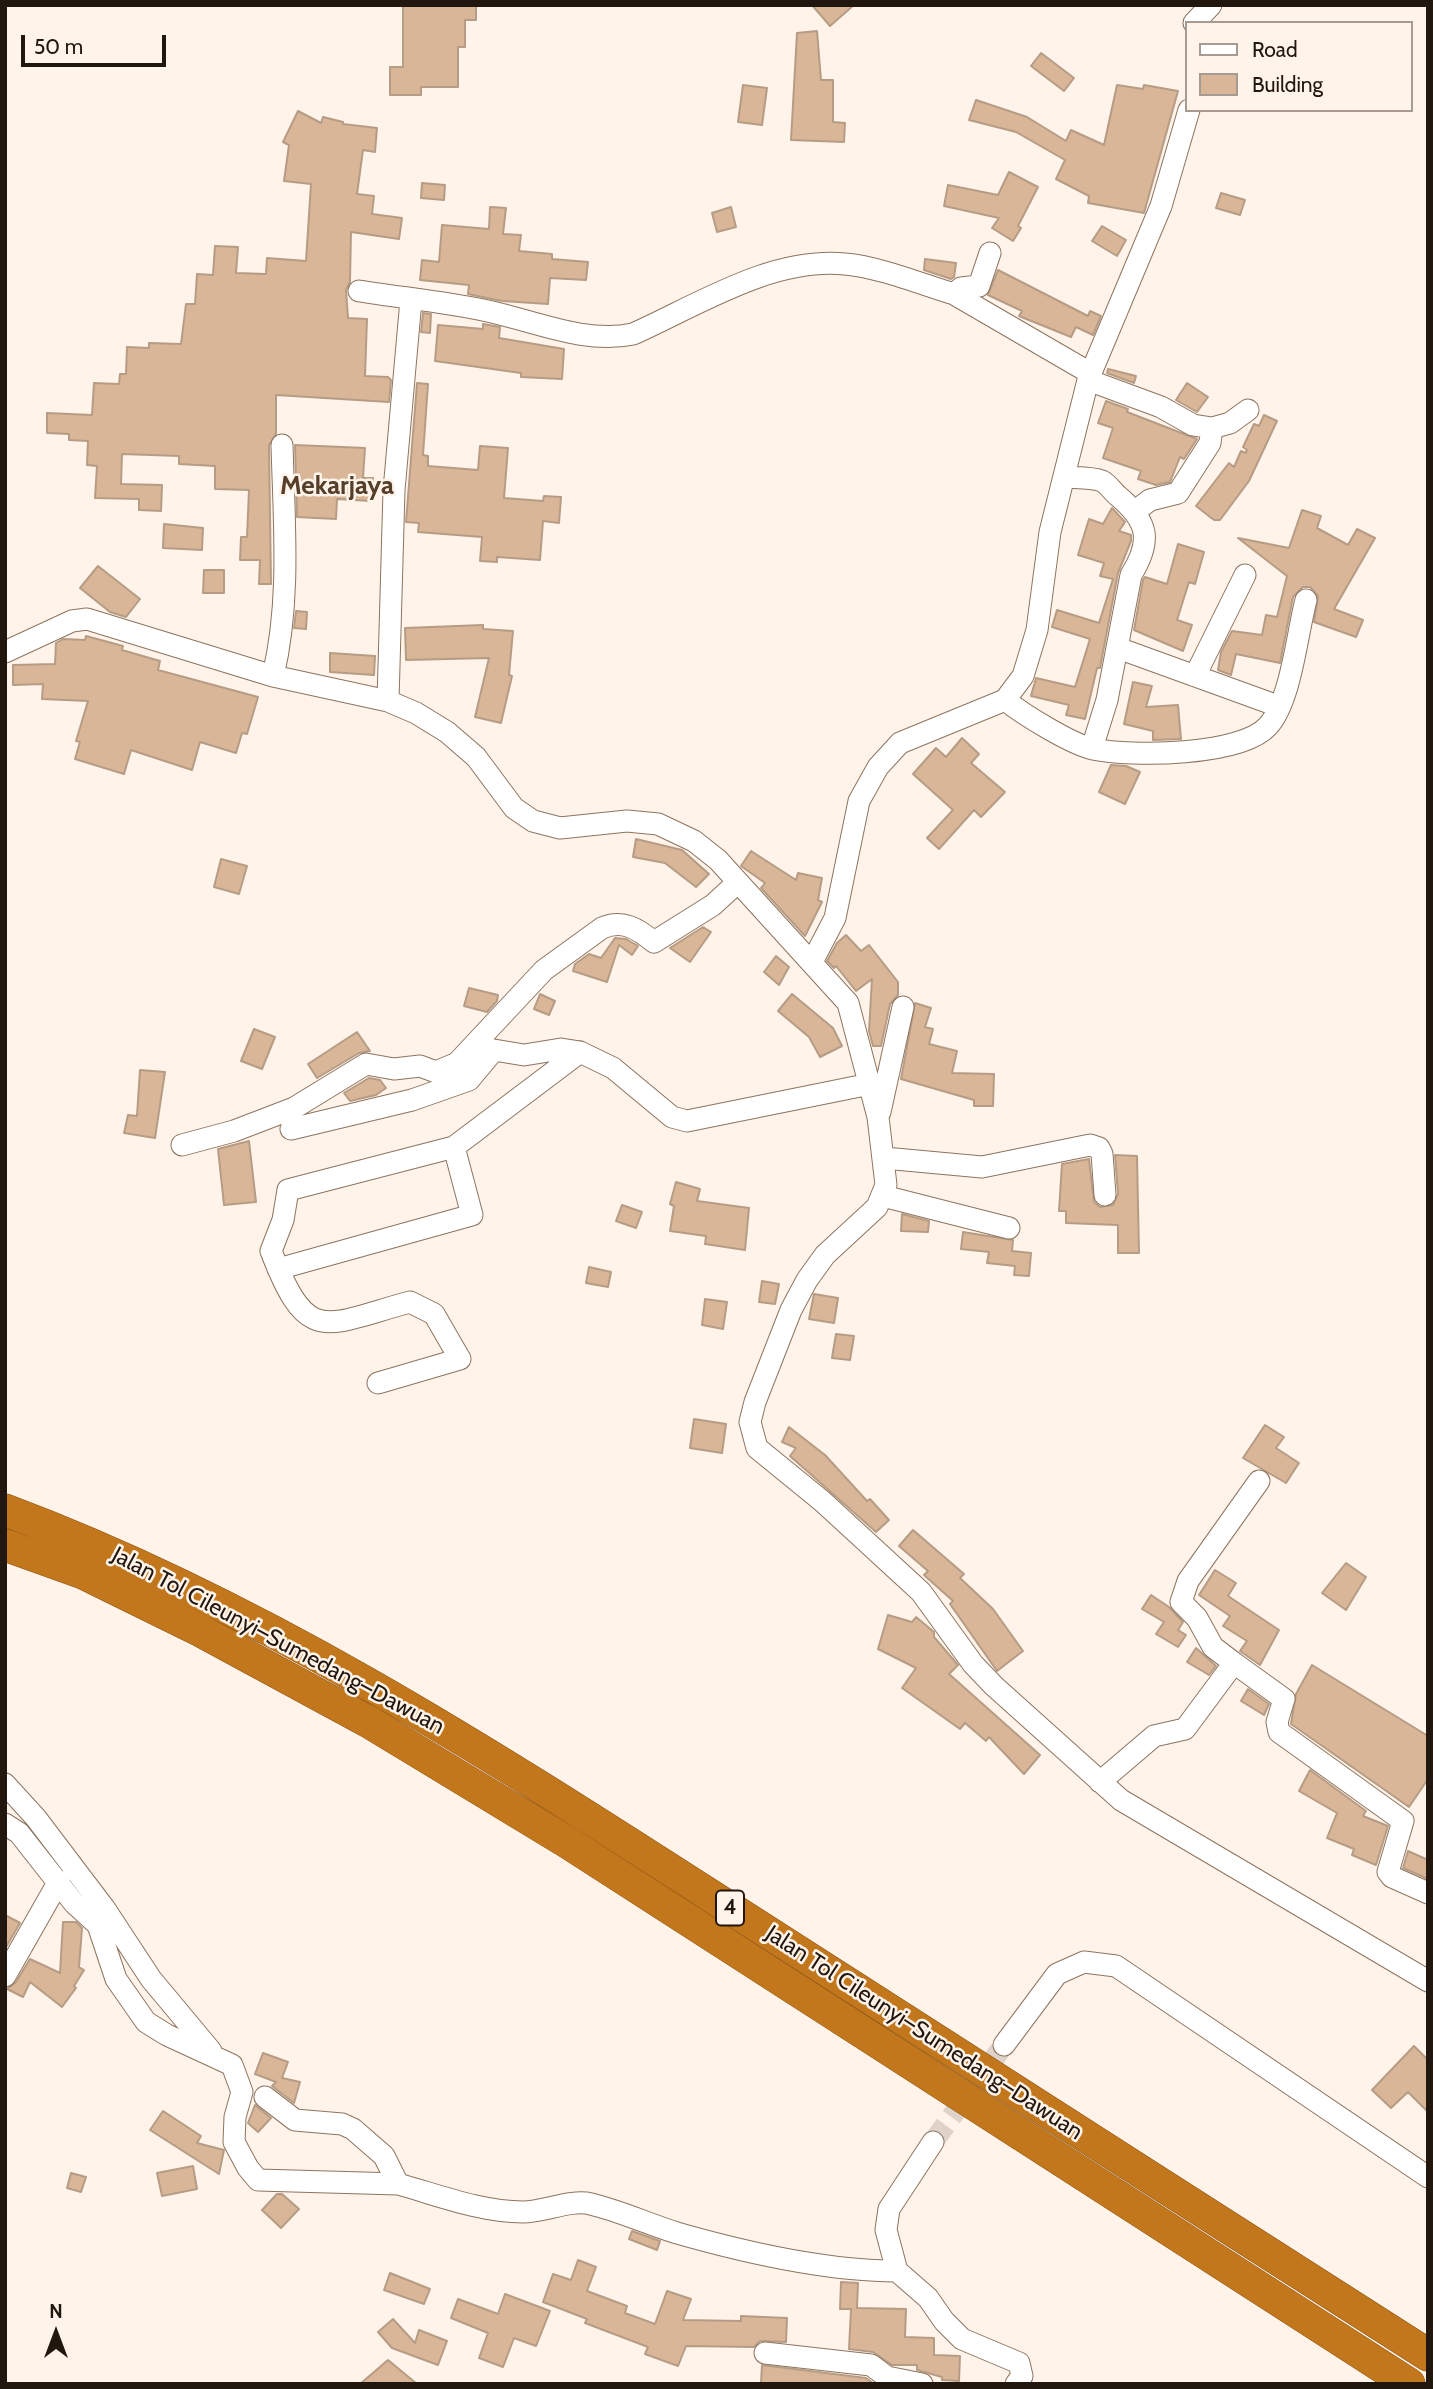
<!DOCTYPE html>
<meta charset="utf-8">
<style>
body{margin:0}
#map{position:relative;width:1433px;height:2389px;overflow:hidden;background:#fff3ea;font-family:Cabin,sans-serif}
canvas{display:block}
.frame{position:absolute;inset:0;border:7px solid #21170e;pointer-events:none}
.legend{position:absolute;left:1185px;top:21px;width:228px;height:91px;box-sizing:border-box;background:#fff3ea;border:2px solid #a69b92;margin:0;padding:9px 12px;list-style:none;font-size:21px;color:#21170e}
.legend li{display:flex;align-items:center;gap:14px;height:35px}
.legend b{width:35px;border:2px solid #a69b92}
.north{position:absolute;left:21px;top:2298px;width:70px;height:70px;-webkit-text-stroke:5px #fff3ea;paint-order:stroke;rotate:0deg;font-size:19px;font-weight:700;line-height:28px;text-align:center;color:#21170e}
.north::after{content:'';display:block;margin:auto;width:24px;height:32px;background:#21170e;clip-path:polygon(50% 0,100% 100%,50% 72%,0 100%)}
.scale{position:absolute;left:21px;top:35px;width:145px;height:32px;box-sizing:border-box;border:4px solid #21170e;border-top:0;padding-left:9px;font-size:21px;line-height:24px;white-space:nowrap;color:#21170e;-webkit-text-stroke:5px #fff3ea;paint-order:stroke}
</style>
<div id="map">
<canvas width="1433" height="2389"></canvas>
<div class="frame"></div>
<ul class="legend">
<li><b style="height:9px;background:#fff"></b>Road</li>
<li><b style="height:19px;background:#d9b697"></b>Building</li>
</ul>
<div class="north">N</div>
<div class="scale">50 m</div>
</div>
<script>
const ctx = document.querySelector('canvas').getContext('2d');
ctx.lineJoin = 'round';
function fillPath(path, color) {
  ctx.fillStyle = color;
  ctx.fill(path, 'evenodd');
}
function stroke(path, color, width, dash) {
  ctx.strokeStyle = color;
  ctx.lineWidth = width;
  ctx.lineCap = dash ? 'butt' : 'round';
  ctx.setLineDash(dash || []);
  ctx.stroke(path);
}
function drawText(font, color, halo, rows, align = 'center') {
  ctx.font = font + ' Cabin,sans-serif';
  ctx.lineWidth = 5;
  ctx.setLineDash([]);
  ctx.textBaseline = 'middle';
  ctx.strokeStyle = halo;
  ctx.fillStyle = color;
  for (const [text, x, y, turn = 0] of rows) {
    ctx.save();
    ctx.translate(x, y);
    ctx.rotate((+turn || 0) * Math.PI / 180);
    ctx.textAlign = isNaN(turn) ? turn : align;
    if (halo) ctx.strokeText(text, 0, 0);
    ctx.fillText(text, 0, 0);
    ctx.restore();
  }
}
const building = new Path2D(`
 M 403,5 L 476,5 L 476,20 L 465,20 L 465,47 L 458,47 L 458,87 L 421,87 L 421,95 L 390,95 L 390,67 L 403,67 Z
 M 812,5 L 854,5 L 830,26 Z
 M 817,31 L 821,80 L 833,80 L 833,122 L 845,123 L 844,142 L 791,140 L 797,33 Z
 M 1041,53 L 1074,78 L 1064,91 L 1031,66 Z
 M 743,85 L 767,88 L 762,125 L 738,122 Z
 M 1117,85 L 1143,89 L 1144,85 L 1178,91 L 1144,213 L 1088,203 L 1089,196 L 1056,179 L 1065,160 L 1016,132 L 969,120 L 976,100 L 1027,117 L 1066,141 L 1071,130 L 1104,145 Z
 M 298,111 L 321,123 L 323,117 L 343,122 L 343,124 L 377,128 L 375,152 L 363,150 L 357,194 L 374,196 L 372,214 L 402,218 L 399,239 L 351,232 L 350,282 L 346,290 L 348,318 L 367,319 L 365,376 L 388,377 L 391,380 L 389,402 L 276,395 L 276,434 L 269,445 L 271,584 L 259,584 L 260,560 L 240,560 L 241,537 L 247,537 L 249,490 L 215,489 L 215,466 L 179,464 L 179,456 L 122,454 L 121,484 L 162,485 L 161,511 L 139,510 L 139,499 L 95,498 L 97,466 L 87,465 L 88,441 L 69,440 L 69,434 L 47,433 L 47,413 L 92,415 L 94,383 L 119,384 L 120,374 L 126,374 L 127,347 L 149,348 L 149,343 L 181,344 L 186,304 L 195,304 L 197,274 L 213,275 L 215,246 L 238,247 L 236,273 L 266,274 L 267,258 L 306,261 L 311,184 L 284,181 L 289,145 L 283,142 Z
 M 1009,172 L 1038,187 L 1018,226 L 1021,228 L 1013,241 L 992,228 L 999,218 L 944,206 L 948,185 L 998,195 Z
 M 422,183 L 445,185 L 444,200 L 421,198 Z
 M 1221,193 L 1245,200 L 1240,215 L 1216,208 Z
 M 490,207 L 506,208 L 503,234 L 521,235 L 519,251 L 552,254 L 552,259 L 588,262 L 586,280 L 550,278 L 548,304 L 502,301 L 468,294 L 469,285 L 420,280 L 422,260 L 439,262 L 442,225 L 489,229 Z
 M 731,207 L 736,227 L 717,232 L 712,213 Z
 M 1102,226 L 1126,240 L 1117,256 L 1092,241 Z
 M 925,259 L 956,263 L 954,277 L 951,279 L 924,270 Z
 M 998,270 L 1088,316 L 1090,311 L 1101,316 L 1093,335 L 1076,327 L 1071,337 L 1019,316 L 1022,311 L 988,295 Z
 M 423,313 L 431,314 L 430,333 L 421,332 Z
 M 483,324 L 500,327 L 499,338 L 564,349 L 562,379 L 521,377 L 521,373 L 435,361 L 438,325 L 483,329 Z
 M 1108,369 L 1136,376 L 1134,383 L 1107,373 Z
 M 417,383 L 428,384 L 423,455 L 428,456 L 428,466 L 478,470 L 480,446 L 508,448 L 504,498 L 543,501 L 544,496 L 561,497 L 559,523 L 543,521 L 540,560 L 497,557 L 497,562 L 480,561 L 482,537 L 418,532 L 419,523 L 406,522 Z
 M 1187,383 L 1208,397 L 1197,412 L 1176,400 Z
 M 1106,401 L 1128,409 L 1127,412 L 1197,439 L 1184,459 L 1180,457 L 1170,482 L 1156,485 L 1138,479 L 1141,471 L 1103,458 L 1113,428 L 1098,423 Z
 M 1264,415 L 1277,421 L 1249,481 L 1220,520 L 1214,520 L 1196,506 L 1229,463 L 1234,467 L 1241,451 L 1246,453 L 1247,450 L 1243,447 L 1254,424 L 1259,426 Z
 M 295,445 L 365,448 L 363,478 L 373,478 L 371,501 L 337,499 L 336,519 L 297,517 Z
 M 1112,508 L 1125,522 L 1119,531 L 1131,535 L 1131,541 L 1118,573 L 1100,668 L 1097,668 L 1085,719 L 1066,715 L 1069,705 L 1031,696 L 1036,678 L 1075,687 L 1090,639 L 1052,627 L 1057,610 L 1099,623 L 1113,579 L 1100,576 L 1104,563 L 1078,555 L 1089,519 L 1103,524 Z
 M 1302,510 L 1321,516 L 1317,528 L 1348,545 L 1357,529 L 1375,538 L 1334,609 L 1363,620 L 1356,637 L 1314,622 L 1318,596 L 1310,587 L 1303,587 L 1293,597 L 1280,663 L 1236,654 L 1231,675 L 1218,670 L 1221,652 L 1232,631 L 1262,635 L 1266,615 L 1277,617 L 1287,576 L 1238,538 L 1289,548 Z
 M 164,524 L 203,528 L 202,550 L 163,548 Z
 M 1178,544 L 1204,552 L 1195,584 L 1189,582 L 1177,620 L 1192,625 L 1183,651 L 1134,630 L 1143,580 L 1145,577 L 1167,584 Z
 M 98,566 L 140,599 L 126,617 L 110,612 L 80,588 Z
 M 204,570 L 224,570 L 224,593 L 203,593 Z
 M 296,611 L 307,612 L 306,629 L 294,628 Z
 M 483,625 L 483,629 L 513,631 L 509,675 L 512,676 L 501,723 L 475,717 L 489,658 L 406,660 L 405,628 Z
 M 86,636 L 123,646 L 122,650 L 160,661 L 158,670 L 258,697 L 247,734 L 242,733 L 236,753 L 200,742 L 192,770 L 131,750 L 124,774 L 75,759 L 80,742 L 76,741 L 88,701 L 42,699 L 43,684 L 13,685 L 13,665 L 55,664 L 56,643 L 63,639 L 85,640 Z
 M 330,653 L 375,656 L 374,675 L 330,672 Z
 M 1133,682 L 1152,686 L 1146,707 L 1178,705 L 1181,739 L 1153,740 L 1153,731 L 1124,724 Z
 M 962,738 L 979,754 L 971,763 L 1005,792 L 981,817 L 974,810 L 939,849 L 927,838 L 953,810 L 913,774 L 936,748 L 946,757 Z
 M 1111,765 L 1126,766 L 1140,772 L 1125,804 L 1099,792 Z
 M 636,839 L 682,850 L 709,874 L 696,887 L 665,863 L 633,857 Z
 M 751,851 L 796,880 L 798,873 L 822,878 L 818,900 L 822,902 L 805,936 L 761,888 L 765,883 L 741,866 Z
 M 221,859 L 247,866 L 239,894 L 214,887 Z
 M 703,927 L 711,932 L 690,962 L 670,948 Z
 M 846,935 L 861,951 L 869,945 L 898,982 L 898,995 L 890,1004 L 881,1046 L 873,1046 L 869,1031 L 872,979 L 856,991 L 836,966 L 834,968 L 827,961 L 837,943 Z
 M 615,938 L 626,939 L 638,946 L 632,955 L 619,945 L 607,982 L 573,971 L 575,964 L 589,954 L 601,958 Z
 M 776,956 L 789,967 L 779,985 L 764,972 Z
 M 469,988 L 498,995 L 497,1001 L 487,1012 L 464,1006 Z
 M 540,994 L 555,1001 L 549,1015 L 534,1009 Z
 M 792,994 L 833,1028 L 842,1046 L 820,1057 L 809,1037 L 778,1011 Z
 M 915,1003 L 931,1008 L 925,1027 L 933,1029 L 929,1044 L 957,1051 L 952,1073 L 994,1074 L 993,1106 L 974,1106 L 974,1100 L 901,1079 Z
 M 254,1029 L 275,1037 L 262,1069 L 241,1061 Z
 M 357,1032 L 370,1051 L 359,1053 L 317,1078 L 308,1064 Z
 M 140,1070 L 165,1072 L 155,1138 L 124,1133 L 128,1115 L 137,1116 Z
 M 369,1078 L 380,1080 L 386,1088 L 376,1095 L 350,1101 L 344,1093 Z
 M 249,1141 L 256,1202 L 224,1205 L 218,1149 Z
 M 1115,1155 L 1137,1156 L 1139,1253 L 1118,1253 L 1118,1225 L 1066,1223 L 1066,1211 L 1059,1211 L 1062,1164 L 1089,1159 L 1094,1202 L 1100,1207 L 1113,1205 L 1118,1194 Z
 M 676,1182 L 700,1189 L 697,1201 L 749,1208 L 745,1250 L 705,1244 L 706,1236 L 670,1231 L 674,1206 L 670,1204 Z
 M 622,1205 L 642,1212 L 636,1228 L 616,1221 Z
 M 902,1214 L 929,1221 L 928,1232 L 901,1231 Z
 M 963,1232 L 1013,1240 L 1012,1251 L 1031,1253 L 1029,1276 L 1014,1275 L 1015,1266 L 987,1263 L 989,1252 L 961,1249 Z
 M 589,1267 L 611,1272 L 608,1287 L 586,1283 Z
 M 762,1281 L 779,1284 L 775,1304 L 759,1302 Z
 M 814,1294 L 838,1298 L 834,1323 L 809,1319 Z
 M 705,1299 L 727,1302 L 723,1329 L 702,1325 Z
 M 836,1334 L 854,1336 L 850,1360 L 832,1358 Z
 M 694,1419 L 726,1424 L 722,1453 L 690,1448 Z
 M 1265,1425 L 1284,1437 L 1276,1448 L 1299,1463 L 1286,1483 L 1243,1458 Z
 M 789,1427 L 825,1455 L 867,1501 L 870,1499 L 889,1520 L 876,1532 L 790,1456 L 796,1448 L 782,1442 Z
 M 913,1530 L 964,1574 L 960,1578 L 993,1609 L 1023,1651 L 997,1671 L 950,1604 L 953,1601 L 924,1575 L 928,1571 L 899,1546 Z
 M 1346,1563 L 1366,1577 L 1346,1610 L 1322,1593 Z
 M 1215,1570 L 1236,1583 L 1228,1596 L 1279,1630 L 1260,1665 L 1240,1651 L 1247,1641 L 1223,1626 L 1230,1616 L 1199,1595 Z
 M 1151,1595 L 1169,1607 L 1183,1622 L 1178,1630 L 1186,1635 L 1178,1647 L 1156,1634 L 1164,1622 L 1142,1609 Z
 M 888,1615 L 912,1622 L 916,1617 L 934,1632 L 934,1637 L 958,1665 L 949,1674 L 1040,1755 L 1024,1774 L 989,1737 L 986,1741 L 965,1723 L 960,1729 L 902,1688 L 916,1668 L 878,1649 Z
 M 1196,1648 L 1216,1666 L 1209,1675 L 1187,1662 Z
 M 1312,1665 L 1428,1736 L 1428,1779 L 1409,1807 L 1291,1724 L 1296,1694 Z
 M 1248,1689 L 1269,1704 L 1264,1715 L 1241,1701 Z
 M 1310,1770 L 1366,1811 L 1363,1816 L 1388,1826 L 1376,1865 L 1352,1855 L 1354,1849 L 1327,1838 L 1337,1813 L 1299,1791 Z
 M 1408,1851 L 1428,1860 L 1428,1879 L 1403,1868 Z
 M 5,1915 L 20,1923 L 5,1949 Z
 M 63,1922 L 76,1922 L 82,1928 L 79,1967 L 84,1970 L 74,1986 L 76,1988 L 62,2007 L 30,1982 L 23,1997 L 7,1989 L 16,1982 L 30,1959 L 60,1973 Z
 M 1414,2046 L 1428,2060 L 1428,2112 L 1408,2092 L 1391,2108 L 1372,2090 Z
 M 263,2053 L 288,2062 L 282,2078 L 300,2082 L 294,2103 L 272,2086 L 276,2082 L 255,2074 Z
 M 255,2105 L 271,2118 L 258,2132 L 248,2123 Z
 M 163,2111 L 201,2136 L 197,2143 L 224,2150 L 219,2174 L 150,2130 Z
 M 193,2166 L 197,2189 L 162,2196 L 157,2173 Z
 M 71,2173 L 86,2177 L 81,2192 L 67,2188 Z
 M 277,2194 L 282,2194 L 299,2209 L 281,2228 L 262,2210 Z
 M 632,2231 L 660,2241 L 657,2250 L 629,2239 Z
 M 578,2260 L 596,2267 L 587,2291 L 627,2306 L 625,2313 L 655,2324 L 667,2291 L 691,2299 L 683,2320 L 741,2321 L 741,2316 L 787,2318 L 786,2342 L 760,2341 L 754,2347 L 686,2346 L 678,2366 L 645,2354 L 648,2347 L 585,2323 L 587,2319 L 543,2302 L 553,2274 L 571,2280 Z
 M 390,2273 L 430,2289 L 424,2304 L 384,2290 Z
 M 841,2282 L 858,2283 L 857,2308 L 906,2309 L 905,2337 L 934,2338 L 934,2355 L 960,2356 L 959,2381 L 942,2380 L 942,2377 L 917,2370 L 917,2365 L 892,2365 L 873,2352 L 849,2349 L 851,2309 L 840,2309 Z
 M 505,2294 L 550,2311 L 536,2346 L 514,2338 L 503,2367 L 479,2358 L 488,2333 L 451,2318 L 458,2299 L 498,2314 Z
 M 393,2319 L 415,2343 L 419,2330 L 447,2341 L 438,2365 L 392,2348 L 378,2332 Z
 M 388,2360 L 417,2384 L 360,2384 Z
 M 762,2365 L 866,2378 L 874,2384 L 761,2383 Z`);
const minorTunnel = new Path2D(`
 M 933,2142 L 1004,2045`);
const minor = new Path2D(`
 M 1194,23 L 1211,5
 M 990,253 L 979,286 L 961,288 L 954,294 L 1090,373
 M 359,291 C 403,298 448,302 492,312 C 536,322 587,344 633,334 C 698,305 771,257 845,264 C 879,267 921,284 954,294
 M 1088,380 L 1161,407 L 1193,425 L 1212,428 L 1230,423 L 1248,410
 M 1064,477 C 1075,478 1091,477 1102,481 C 1108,484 1113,492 1118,496 C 1149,522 1152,541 1131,575 L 1107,700 L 1092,748
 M 1134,512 L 1150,500 L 1178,493 L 1210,443 L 1212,428
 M 1118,648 L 1278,706
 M 5,652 L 72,621 L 87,619 L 273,676 L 388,701 L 416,713 L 447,732 L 476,757 L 514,808 L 533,821 L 560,828 L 627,821 L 658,824 L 694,841 L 718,860 L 848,1003 L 878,1117 L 886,1185 L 877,1207 L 825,1255 L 807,1280 L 791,1310 L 755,1402 L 750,1422 L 757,1448 L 822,1501 L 921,1592 L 973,1664 L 994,1686 L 1121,1800 L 1428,1981
 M 273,676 C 291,600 284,523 282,445
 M 1195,676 L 1245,575
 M 1005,700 C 1024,715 1071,744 1093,749 C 1132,757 1241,756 1268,726 C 1291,701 1297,634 1306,600
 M 388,701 L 394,490 L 411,300
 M 812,962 L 835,918 L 859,801 L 878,767 L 900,743 L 1005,700 L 1023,676 L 1037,630 L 1050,532 L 1088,380 L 1161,206 L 1189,110
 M 880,1112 L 903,1007
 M 291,1129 L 412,1100 L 469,1080 L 494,1050 L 524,1055 L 561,1049 L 580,1052
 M 182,1145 L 234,1131 L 294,1108 L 366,1064 L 394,1069 L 420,1066 L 436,1072 L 457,1063 L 544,970 L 602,928 C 623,919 638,929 654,942 L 713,905 L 738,882
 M 884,1158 L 982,1167 L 1090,1145 L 1099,1148 L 1102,1154 L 1105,1195
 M 883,1196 L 1009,1228
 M 278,1269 L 472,1215 L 454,1147
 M 378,1383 L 460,1359 L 434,1314 L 410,1302 C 324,1325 308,1347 271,1251 L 283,1220 L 288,1190 L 454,1147 L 580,1052 L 613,1068 L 672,1117 L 687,1121 L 870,1084
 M 1234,1663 L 1213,1647 L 1197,1618 L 1181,1602 L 1188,1581 L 1259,1481
 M 1100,1782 L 1154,1736 L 1185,1729 L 1234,1663 L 1284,1699 L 1277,1722 L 1279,1732 L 1403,1821 L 1388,1872 L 1392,1877 L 1428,1893
 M 5,1784 L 36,1818 L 105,1909 L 151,1979 L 211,2051
 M 5,1824 L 19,1833 L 74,1903 L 98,1925 L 116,1979 L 146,2022 L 167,2035 L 232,2065 L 242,2092 L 235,2117 L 234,2142 L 248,2168 L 258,2180 L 398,2184
 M 5,1976 L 59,1881
 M 1004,2045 L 1057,1974 L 1084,1962 L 1116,1966 L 1428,2177
 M 265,2097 L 295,2120 L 342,2124 L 353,2129 L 384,2156 L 398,2184 C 438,2195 481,2212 523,2212 C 544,2212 571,2199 591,2204 C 620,2211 648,2224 677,2233 C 747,2253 825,2271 897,2271
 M 933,2142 L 889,2209 L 886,2230 L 897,2271 L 928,2298 L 944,2321 L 962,2339 L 1019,2363 L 1022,2376 L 1016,2384
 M 765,2353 L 871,2365 L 887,2377 L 922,2384`);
const highway = new Path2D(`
 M 5,1510 C 265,1607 501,1761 733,1910 C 965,2059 1196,2207 1428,2355
 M 5,1545 L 83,1573 L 201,1631 L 369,1722 L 567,1842 L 1409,2384`);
const shields = [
 [730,1908,28]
];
const shieldNames = [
 ["4",730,1908]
];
const streetNames = [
 ["Jalan Tol Cileunyi–Sumedang–Dawuan",278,1641,28],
 ["Jalan Tol Cileunyi–Sumedang–Dawuan",924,2033,33]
];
const quarterNames = [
 ["Mekarjaya",337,486]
];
fillPath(building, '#d9b697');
stroke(building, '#b69c85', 2);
stroke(minorTunnel, '#ded2c9', 21, [21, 10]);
stroke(minor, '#8d745e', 23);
stroke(highway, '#8a5517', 33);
stroke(minor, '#fff', 21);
stroke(highway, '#c3771c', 32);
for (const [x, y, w] of shields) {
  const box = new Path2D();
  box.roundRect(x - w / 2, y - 17.5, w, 35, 5);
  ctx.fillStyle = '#fff3ea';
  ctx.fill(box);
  stroke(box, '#21170e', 2);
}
drawText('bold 21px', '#21170e', null, shieldNames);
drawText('23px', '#21170e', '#fff3ea', streetNames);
drawText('bold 26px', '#553f2a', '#fff3ea', quarterNames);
</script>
